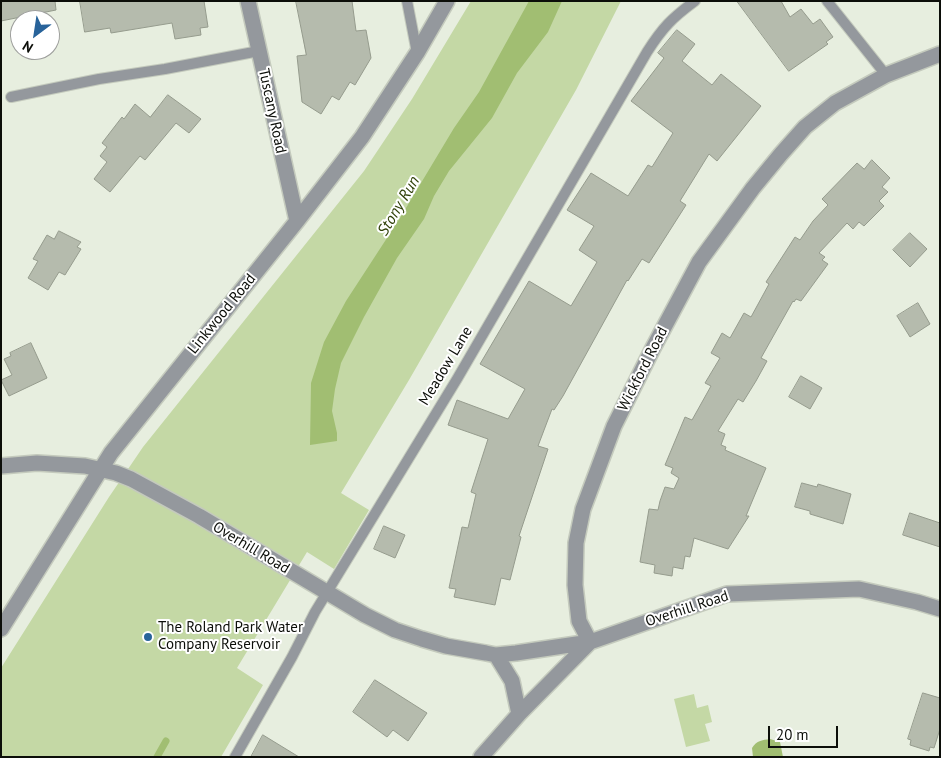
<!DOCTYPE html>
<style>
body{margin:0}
#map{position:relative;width:941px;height:758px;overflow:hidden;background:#e7eedf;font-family:"PT Sans",sans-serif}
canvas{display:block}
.frame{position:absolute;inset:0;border:2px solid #0c0e09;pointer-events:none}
.north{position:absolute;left:10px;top:10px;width:50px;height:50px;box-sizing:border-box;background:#fff;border:1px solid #9e9f9d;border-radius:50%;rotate:211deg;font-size:14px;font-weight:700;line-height:20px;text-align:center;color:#0c0e09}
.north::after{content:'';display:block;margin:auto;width:18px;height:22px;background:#28639a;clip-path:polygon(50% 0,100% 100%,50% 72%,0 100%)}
.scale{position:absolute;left:768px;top:726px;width:70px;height:22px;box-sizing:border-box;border:2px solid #0c0e09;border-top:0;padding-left:6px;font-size:15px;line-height:18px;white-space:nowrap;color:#0c0e09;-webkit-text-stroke:4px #fff;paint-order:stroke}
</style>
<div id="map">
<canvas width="941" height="758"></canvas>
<div class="frame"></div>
<div class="north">N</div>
<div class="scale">20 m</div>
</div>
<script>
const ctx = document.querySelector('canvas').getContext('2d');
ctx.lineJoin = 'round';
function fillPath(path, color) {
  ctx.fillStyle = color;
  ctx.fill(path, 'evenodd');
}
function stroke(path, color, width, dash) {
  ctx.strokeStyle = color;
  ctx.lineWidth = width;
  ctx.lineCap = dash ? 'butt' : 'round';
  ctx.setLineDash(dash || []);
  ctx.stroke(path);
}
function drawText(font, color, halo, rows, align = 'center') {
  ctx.font = font + ' "PT Sans",sans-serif';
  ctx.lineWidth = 4;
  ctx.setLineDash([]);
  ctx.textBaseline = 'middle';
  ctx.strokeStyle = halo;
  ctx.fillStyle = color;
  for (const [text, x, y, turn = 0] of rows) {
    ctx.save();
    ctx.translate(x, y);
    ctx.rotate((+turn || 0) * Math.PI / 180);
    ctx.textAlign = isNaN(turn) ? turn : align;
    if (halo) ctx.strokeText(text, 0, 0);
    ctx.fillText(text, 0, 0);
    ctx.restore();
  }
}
const green = new Path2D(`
 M 471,1 L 621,1 L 576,90 L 409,380 L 341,493 L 369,510 L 334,569 L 307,552 L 237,668 L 263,685 L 221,757 L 1,757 L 1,668 L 109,497 L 143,447 L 364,171 L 412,99 Z
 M 694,694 L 697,708 L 708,705 L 712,722 L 705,724 L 710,741 L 686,747 L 674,699 Z`);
const water = new Path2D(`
 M 529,1 L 562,1 L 548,32 L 517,73 L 492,118 L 449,171 L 434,196 L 424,219 L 397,258 L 364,317 L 341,363 L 335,389 L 332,411 L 337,433 L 337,441 L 310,445 L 311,383 L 324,342 L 346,301 L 400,218 L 454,128 L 479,92 Z
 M 770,739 L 780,742 L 783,757 L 753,757 L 752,748 C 756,741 762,740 770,739 Z`);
const stream = new Path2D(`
 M 157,757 L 166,741`);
const building = new Path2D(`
 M 1,1 L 55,1 L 56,10 L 1,21 Z
 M 80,1 L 204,1 L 208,27 L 200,28 L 201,35 L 175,39 L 172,23 L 111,33 L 110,28 L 85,32 Z
 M 296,1 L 352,1 L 356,31 L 366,30 L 371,58 L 355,85 L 350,82 L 339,100 L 332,96 L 321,114 L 302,102 L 297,56 L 306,55 Z
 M 737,1 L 781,1 L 790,17 L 801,9 L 813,24 L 820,19 L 833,37 L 826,42 L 828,44 L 789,71 Z
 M 677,30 L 695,44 L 682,61 L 712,85 L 721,74 L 761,106 L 717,161 L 709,154 L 680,201 L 686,205 L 649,263 L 642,259 L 628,281 L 627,280 L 563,396 L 554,410 L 552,409 L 538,446 L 548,449 L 519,536 L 521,537 L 510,580 L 501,578 L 495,605 L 454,597 L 456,589 L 449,588 L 462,527 L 468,528 L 476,494 L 471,492 L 488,439 L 448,425 L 457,400 L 508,419 L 525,389 L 480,364 L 529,281 L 571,306 L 597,262 L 579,250 L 594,226 L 567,210 L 591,173 L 628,196 L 648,165 L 652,167 L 673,133 L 631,101 L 664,58 L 658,53 Z
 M 168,95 L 201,119 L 189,133 L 176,123 L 145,160 L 140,156 L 110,192 L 94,179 L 107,162 L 100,156 L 107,147 L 102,143 L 122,117 L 124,119 L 135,104 L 150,117 Z
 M 872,160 L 890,178 L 882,187 L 888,192 L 879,201 L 884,206 L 864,226 L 859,222 L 853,229 L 847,223 L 819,253 L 825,257 L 822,260 L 828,264 L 801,301 L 796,299 L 794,302 L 793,301 L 761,358 L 767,361 L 756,381 L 743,402 L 738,399 L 718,431 L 725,434 L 721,445 L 726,447 L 725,450 L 766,468 L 746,516 L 749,516 L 728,549 L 694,538 L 690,557 L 685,556 L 683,569 L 673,567 L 672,576 L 654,573 L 655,565 L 640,562 L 649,509 L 658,510 L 660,501 L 665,487 L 674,489 L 679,478 L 671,473 L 673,468 L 665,465 L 685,417 L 692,420 L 711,386 L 705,383 L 720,358 L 711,353 L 722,333 L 730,338 L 744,313 L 751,317 L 769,284 L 766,282 L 795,237 L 800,240 L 813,221 L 828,205 L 822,199 L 857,163 L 864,169 Z
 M 59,231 L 81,242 L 77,247 L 81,249 L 65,275 L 59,272 L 48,290 L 28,278 L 38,261 L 33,259 L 47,235 L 54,239 Z
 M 910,233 L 927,249 L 910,267 L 893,250 Z
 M 918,303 L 930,324 L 910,337 L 897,316 Z
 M 31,343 L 47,378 L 9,396 L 1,380 L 12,375 L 4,359 L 11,356 L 10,353 Z
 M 801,376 L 822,388 L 810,409 L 789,397 Z
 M 802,483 L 817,487 L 818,484 L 851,494 L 843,524 L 810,514 L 810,511 L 795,507 Z
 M 910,513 L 940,523 L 940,547 L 903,535 Z
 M 384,526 L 405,535 L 395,558 L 374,549 Z
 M 375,680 L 427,713 L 408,741 L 393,730 L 387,737 L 353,712 Z
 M 923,693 L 940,698 L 940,729 L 934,748 L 930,747 L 929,751 L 910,745 L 911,740 L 908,739 Z
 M 263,735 L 299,757 L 251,757 Z`);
const lane = new Path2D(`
 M 407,1 L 417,53
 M 827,1 L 886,75
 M 11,97 L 99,79 L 165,69 L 259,51
 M 235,757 L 292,657 L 315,612 L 457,379 L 647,52 C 663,27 672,18 695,1`);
const street = new Path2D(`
 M 248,1 L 297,221
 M 1,466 L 37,463 L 85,466 L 116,473 L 131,479 L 199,516 L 365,615 L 395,630 L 422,639 L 446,646 L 486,653 L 496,655 L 516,653 L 590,642 L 727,594 L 859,589 L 917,602 L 940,609
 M 1,629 L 111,453 L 297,221 L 362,137 L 417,53 L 447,1
 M 590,642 L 579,621 L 575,585 L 576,543 L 583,509 L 614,426 L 653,348 L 699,262 L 753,188 L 781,154 L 805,127 L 835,103 L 886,75 L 940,54
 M 496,655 L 512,681 L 519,714
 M 481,757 L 519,714 L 590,642`);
const markers = [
 [148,637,5,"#28639a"]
];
const streetNames = [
 ["Tuscany Road",272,111,78],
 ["Linkwood Road",222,314,-51],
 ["Meadow Lane",446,366,-59],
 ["Wickford Road",643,369,-63],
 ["Overhill Road",251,548,31],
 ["Overhill Road",687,609,-18]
];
const poiNames = [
 ["The Roland Park Water",158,628],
 ["Company Reservoir",158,645]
];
const waterNames = [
 ["Stony Run",399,206,-59]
];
fillPath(green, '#c4d8a5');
fillPath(water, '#a1be72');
stroke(stream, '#a1be72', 7);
fillPath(building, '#b5bbad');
stroke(building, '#959b8d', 1);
stroke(lane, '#c4cabd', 12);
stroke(street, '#c4cabd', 18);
stroke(lane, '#94989d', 10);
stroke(street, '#94989d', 15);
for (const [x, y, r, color] of markers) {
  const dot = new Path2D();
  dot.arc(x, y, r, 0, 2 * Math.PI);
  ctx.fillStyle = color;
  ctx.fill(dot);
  stroke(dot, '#fff', 2);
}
drawText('15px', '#0c0e09', '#fff', streetNames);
drawText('15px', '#0c0e09', '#fff', poiNames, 'left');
drawText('italic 16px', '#2f4007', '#fff', waterNames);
</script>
